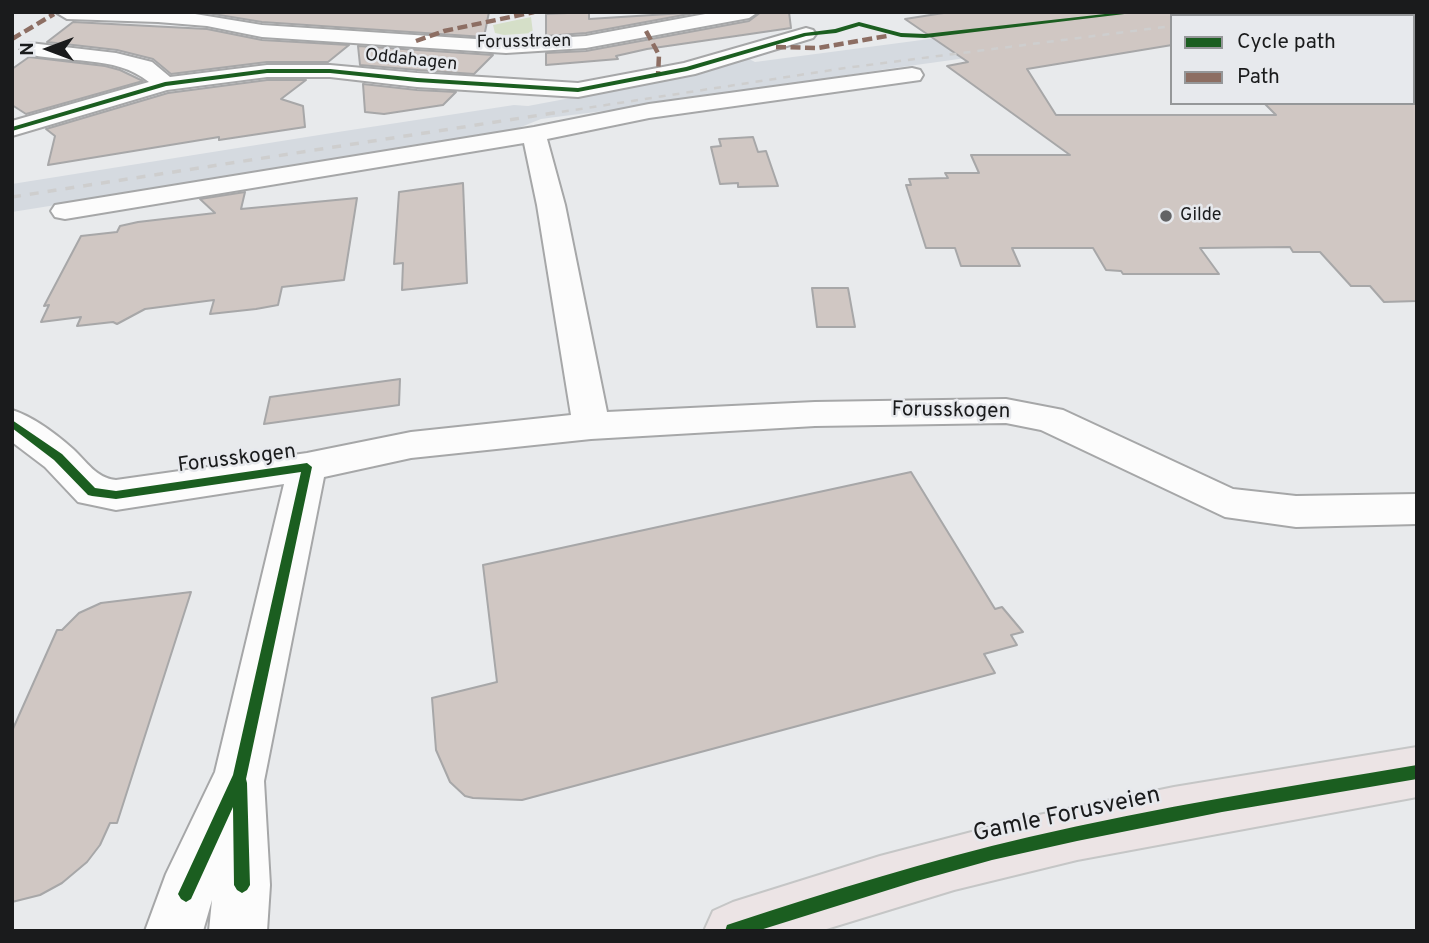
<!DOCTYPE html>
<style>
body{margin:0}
#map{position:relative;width:1429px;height:943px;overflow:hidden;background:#e8eaec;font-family:Overpass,sans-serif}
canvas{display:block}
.frame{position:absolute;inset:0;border:14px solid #1a1b1c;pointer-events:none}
.legend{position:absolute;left:1170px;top:14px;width:245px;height:91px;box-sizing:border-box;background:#e7e9ed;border:2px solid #959799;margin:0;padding:9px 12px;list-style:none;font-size:21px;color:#1a1b1c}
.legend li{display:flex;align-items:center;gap:14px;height:35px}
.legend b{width:35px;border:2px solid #959799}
.north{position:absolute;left:14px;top:14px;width:70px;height:70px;-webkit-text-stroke:5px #e7e9ed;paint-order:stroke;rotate:270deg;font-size:19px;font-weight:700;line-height:28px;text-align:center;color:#1a1b1c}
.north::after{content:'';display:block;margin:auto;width:24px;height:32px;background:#1a1b1c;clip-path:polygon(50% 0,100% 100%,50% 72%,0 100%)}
</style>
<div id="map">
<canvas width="1429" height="943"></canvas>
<div class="frame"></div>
<ul class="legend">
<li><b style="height:9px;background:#1b5e20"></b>Cycle path</li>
<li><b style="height:9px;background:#8d6e63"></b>Path</li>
</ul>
<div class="north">N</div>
</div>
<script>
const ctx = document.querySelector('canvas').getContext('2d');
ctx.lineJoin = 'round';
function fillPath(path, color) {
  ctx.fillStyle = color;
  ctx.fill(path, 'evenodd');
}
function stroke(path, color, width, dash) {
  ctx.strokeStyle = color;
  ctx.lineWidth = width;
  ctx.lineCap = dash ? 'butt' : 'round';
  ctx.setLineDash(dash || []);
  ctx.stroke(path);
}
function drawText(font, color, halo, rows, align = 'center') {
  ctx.font = font + ' Overpass,sans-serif';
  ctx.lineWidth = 5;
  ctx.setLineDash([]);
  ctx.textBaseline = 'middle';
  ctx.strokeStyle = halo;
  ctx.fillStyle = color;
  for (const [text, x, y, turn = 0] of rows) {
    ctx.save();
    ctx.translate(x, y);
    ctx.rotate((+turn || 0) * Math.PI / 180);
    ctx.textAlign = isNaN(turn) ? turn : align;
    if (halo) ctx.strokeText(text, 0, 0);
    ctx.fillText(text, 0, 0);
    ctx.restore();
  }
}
const built = new Path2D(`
 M 1164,12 L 1417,12 L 1417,17 L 1172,16 L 1074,43 L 887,69 L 691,100 L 556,117 L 541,119 L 506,133 L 12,212 L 12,184 L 338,132 L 514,105 L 528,106 L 645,84 L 747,58 L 755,62 L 952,36 Z`);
const green = new Path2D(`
 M 531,17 L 533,33 L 504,35 L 495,33 L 493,25 Z`);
const building = new Path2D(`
 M 201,12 L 489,12 L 484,37 L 262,22 Z
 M 589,12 L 589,19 L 700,12 L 586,33 L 546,36 L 546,14 Z
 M 761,12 L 789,12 L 791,28 L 647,49 L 616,56 L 618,59 L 546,65 L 546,53 L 586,51 L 749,21 Z
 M 950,12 L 1172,12 L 1172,45 L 1027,69 L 1056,115 L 1276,115 L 1264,103 L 1417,103 L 1417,301 L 1384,302 L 1370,286 L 1351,286 L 1320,252 L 1293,252 L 1290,247 L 1200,248 L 1219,274 L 1123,274 L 1121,271 L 1106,270 L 1093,248 L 1012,248 L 1020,266 L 961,266 L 955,248 L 926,248 L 906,185 L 911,185 L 909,179 L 948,178 L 945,173 L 979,173 L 971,155 L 1070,155 L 947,66 L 968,62 L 905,19 Z
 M 73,22 L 207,29 L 262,40 L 349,45 L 328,62 L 267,62 L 171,74 L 153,59 L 117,50 L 47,42 Z
 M 358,46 L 493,55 L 474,74 L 417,70 L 360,65 Z
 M 29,57 L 105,66 L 120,70 L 143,81 L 26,114 L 12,105 L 12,69 Z
 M 267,80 L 306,80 L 281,99 L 303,106 L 305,127 L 219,140 L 219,137 L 48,165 L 55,136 L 46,129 L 168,93 Z
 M 363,84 L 417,90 L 456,92 L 443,105 L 384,114 L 365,112 Z
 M 753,137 L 758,152 L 766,151 L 778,186 L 738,187 L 738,183 L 720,184 L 711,147 L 721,146 L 719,139 Z
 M 463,183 L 467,283 L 402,290 L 403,263 L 394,264 L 399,192 Z
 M 245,192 L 241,209 L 357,198 L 344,280 L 282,287 L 278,305 L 256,309 L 210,314 L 214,300 L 145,309 L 117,324 L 113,322 L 77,326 L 81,317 L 41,322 L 49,305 L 44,306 L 81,236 L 117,232 L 120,226 L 138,222 L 215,213 L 200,199 Z
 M 812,288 L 848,288 L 855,327 L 817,327 Z
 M 400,379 L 399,405 L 264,424 L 270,397 Z
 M 911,472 L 995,609 L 1002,607 L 1023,632 L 1011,635 L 1017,645 L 984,654 L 995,673 L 522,800 L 473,798 L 465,796 L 450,782 L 436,750 L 432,698 L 497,682 L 483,565 Z
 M 191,592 L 117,823 L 110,823 L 100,845 L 87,862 L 62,883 L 40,895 L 12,902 L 12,731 L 57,630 L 62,630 L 79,613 L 101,603 Z`);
const minor = new Path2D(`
 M 183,12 L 262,25 L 506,41 L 586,36 L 716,12 L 758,12 L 749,18 L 586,48 L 506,53 L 262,37 L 207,26 L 158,22 L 67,19 L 57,13 Z
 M 806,28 L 813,30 L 816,34 L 813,38 L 695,74 L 578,97 L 417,87 L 330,77 L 267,77 L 167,90 L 12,136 L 12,121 L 149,82 C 115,54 64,64 23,53 L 20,49 L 23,45 L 30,43 L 116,53 L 152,62 L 170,77 L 267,65 L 330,65 L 417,73 L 578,83 L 684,63 Z
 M 912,68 L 920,70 L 923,75 L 920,80 L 649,118 L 547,139 L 565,205 L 607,412 L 815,402 L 1006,399 L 1063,410 L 1233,489 L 1296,496 L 1417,494 L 1417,524 L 1296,527 L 1225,517 L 1041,430 L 1006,423 L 815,426 L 591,439 L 411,458 L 324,477 L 264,781 L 270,885 L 267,931 L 209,931 L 212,900 L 203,931 L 145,931 L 166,874 L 215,772 L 284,484 L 116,510 L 78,502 L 45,467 L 12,442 L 12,410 C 34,417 56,434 73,449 C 87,462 96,478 116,480 L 307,453 L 411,432 L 571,415 L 537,205 L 524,143 L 65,219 L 55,217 L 51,211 L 55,205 L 534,127 L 649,104 Z`);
const major = new Path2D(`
 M 1417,747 L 1417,797 L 1077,860 L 954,890 L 820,931 L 704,931 L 713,911 L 733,902 L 880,856 L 1029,817 L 1174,787 Z`);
const railFar1 = new Path2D(`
 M 1218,16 L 1251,12
 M 1267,16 L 1301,12
 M 548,114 L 845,68 L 1172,26`);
const rail = new Path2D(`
 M 12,197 L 560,112`);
const quiet = new Path2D(`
 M 646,31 L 659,55 L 658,76
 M 12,39 L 54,14
 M 416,41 L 444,31 L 534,12
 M 776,47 L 818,48 L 887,36`);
const cycleway = new Path2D(`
 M 1123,12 L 1141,12 L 925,38 L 901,37 L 859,26 L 836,33 L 806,36 L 687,71 L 578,92 L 417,82 L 330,73 L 267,73 L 166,86 L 12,131 L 12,127 L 165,82 L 267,69 L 330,69 L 417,78 L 578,88 L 686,67 L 804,33 L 835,29 L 859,22 L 901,33 L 925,34 Z
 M 12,420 L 62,454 L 95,488 L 116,491 L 307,463 L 312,467 L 246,779 L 247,783 L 250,885 L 247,890 L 242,893 L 237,890 L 234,885 L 233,807 L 191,899 L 186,902 L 181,899 L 178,894 L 233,775 L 301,472 L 116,499 L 92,496 L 88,495 L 54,460 L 12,428 Z
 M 1417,765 L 1417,779 L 1222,812 L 1077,841 L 992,860 L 917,881 L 757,931 L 725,931 L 727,925 L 733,923 C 831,891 929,860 1029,837 C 1157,807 1287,787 1417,765 Z`);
const markers = [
 [1166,216,7,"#626365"]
];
const farStreetnames = [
 ["Forusstraen",524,43,-1],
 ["Oddahagen",411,61,6]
];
const farPoinames = [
 ["Gilde",1180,216]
];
const streetNames = [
 ["Forusskogen",951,412,1],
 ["Forusskogen",237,460,-7]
];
const nearStreetnames = [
 ["Gamle Forusveien",1067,816,-12]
];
fillPath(built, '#d5dae0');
fillPath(green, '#d5dfc8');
fillPath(building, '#d0c7c3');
stroke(building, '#a7a7a8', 2);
stroke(minor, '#a6a7a8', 4);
stroke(major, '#c5c6c6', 4);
fillPath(minor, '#fcfcfc');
fillPath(major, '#ece4e5');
stroke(railFar1, '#cecece', 2.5, [7, 7]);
stroke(rail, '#cecece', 3.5, [9, 9]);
stroke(quiet, '#8d6e63', 4.5, [10, 4.5]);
fillPath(cycleway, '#1b5e20');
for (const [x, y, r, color] of markers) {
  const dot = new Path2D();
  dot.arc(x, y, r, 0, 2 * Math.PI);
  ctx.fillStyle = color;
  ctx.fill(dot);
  stroke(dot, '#e7e9ed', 2.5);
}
drawText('18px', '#1a1b1c', '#e7e9ed', farStreetnames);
drawText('18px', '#1a1b1c', '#e7e9ed', farPoinames, 'left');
drawText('21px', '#1a1b1c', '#e7e9ed', streetNames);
drawText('24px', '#1a1b1c', '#e7e9ed', nearStreetnames);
</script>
